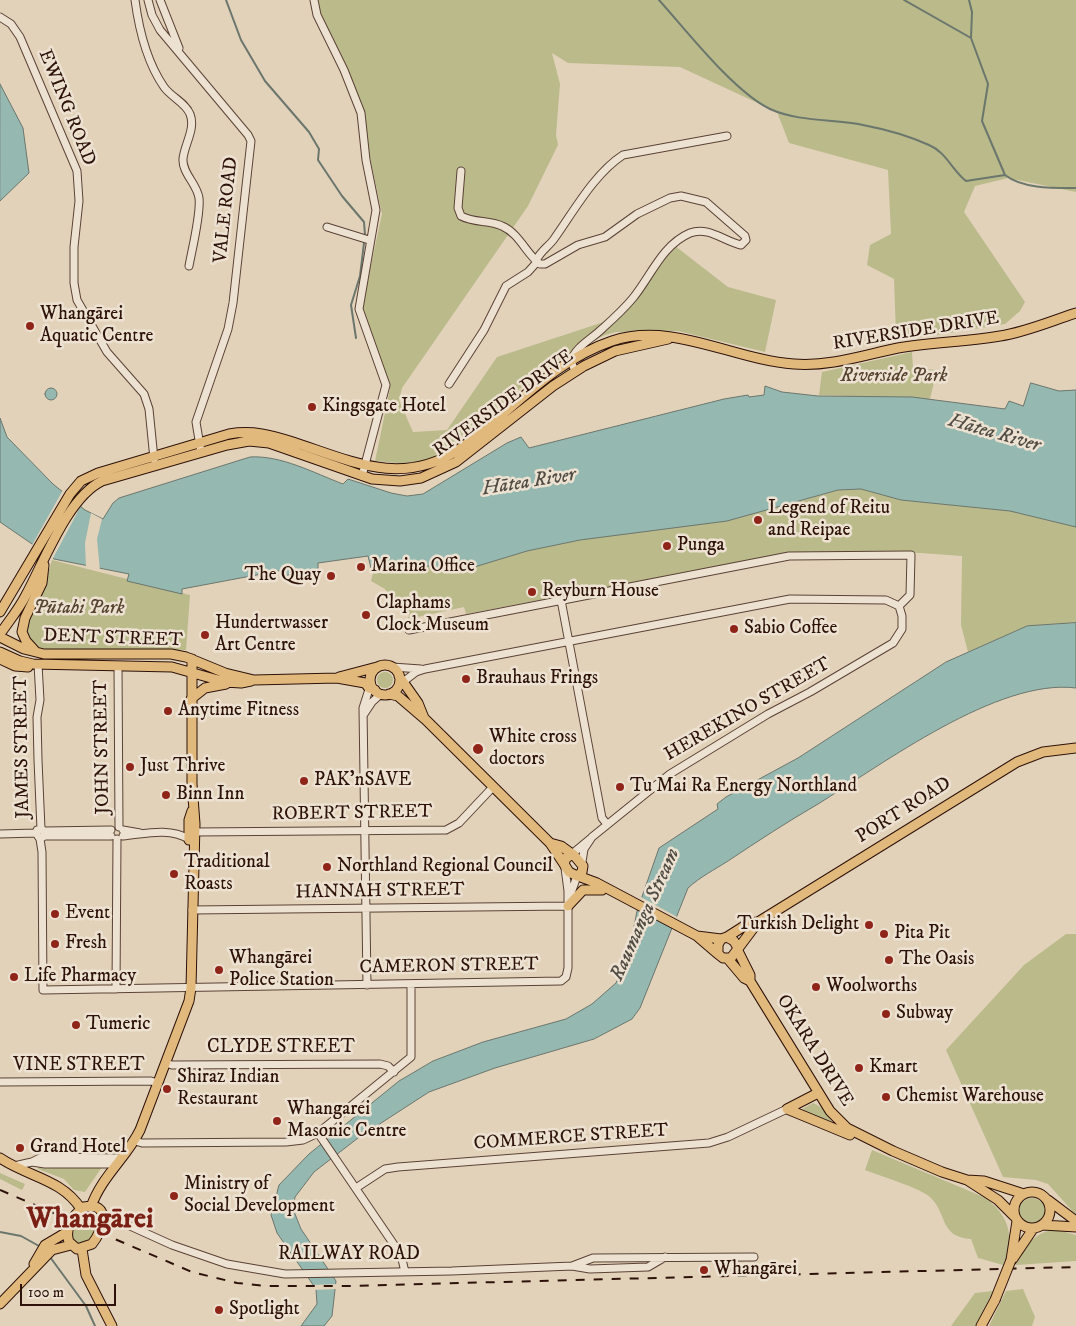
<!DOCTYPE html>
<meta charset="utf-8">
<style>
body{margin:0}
#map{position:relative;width:1076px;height:1326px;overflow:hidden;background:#e3d2ba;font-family:"IM FELL DW Pica",serif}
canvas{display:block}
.scale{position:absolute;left:20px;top:1284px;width:96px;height:22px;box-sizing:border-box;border:2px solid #2d1209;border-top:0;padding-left:6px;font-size:15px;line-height:18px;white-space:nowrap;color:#2d1209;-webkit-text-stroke:4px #ede2d2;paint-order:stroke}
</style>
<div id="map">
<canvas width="1076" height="1326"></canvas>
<div class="scale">100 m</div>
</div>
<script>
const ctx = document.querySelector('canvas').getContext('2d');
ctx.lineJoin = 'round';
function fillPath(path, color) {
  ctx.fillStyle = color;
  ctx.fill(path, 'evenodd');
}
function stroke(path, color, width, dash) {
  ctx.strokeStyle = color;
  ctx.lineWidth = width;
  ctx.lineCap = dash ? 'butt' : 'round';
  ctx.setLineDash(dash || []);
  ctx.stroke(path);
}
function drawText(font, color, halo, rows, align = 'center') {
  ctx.font = font + ' "IM FELL DW Pica",serif';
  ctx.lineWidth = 5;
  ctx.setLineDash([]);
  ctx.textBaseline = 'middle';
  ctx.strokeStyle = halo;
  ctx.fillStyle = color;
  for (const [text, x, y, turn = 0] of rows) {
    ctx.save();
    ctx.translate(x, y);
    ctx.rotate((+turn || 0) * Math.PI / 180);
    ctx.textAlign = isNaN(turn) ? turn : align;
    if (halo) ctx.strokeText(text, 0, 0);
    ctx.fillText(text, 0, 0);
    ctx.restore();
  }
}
const green = new Path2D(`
 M 317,0 L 1076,0 L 1076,192 L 1008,178 L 975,186 L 964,212 L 1025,302 L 1020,311 L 1005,324 L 925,337 L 896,335 L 894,279 L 867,265 L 870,245 L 891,234 L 888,170 L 789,143 L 777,112 L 680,67 L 568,63 L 552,53 L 560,84 L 556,135 L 558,145 L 528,206 L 402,388 L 399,400 L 413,432 L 447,430 L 497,357 L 622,316 L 675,246 L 728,287 L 776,300 L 765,352 L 678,331 L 616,332 L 605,335 L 576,349 L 530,380 L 478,424 L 432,458 L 408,464 L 375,461 L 390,389 L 361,311 L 382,214 L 357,97 L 346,66 L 318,8 Z
 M 912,352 L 913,368 L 937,370 L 930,399 L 819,395 L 822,372 Z
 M 861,489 L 901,500 L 1010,511 L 1076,527 L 1076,623 L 1027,626 L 968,652 L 961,625 L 962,556 L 920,553 L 792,552 L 466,614 L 464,607 L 408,619 L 410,612 L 399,608 L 385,589 L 371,581 L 374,568 L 418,564 L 458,572 L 527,551 L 580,540 L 780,507 L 838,490 Z
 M 52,560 L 190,595 L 186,650 L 50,650 L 35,646 L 26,633 L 27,626 L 46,581 Z
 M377 680a8 8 0 1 1 16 0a8 8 0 1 1-16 0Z
 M 1066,934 L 1076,934 L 1076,1215 L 1048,1184 L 1036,1180 L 1003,1177 L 946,1050 L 1024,965 Z
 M 813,1103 L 821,1107 L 836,1127 L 799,1111 Z
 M 872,1150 L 986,1198 C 1010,1218 1015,1236 1003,1265 L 978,1258 L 971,1239 C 939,1237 948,1214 930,1197 C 920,1188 880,1176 865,1170 Z
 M 38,1166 L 102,1167 L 85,1192 L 74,1190 L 64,1179 L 38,1169 Z
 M 0,1173 L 25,1184 L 22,1190 L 0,1179 Z
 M1019 1211a13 13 0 1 1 26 0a13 13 0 1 1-26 0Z
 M 88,1211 C 109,1215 94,1238 83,1245 L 73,1241 C 71,1230 78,1215 88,1211 Z
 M 1054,1229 L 1076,1235 L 1076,1261 L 1016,1265 C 1025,1246 1033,1234 1054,1229 Z
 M 1023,1289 L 1035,1317 L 1032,1326 L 989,1326 L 1006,1291 Z
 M 993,1291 L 977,1326 L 951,1326 L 975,1293 Z`);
const water = new Path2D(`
 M 0,84 L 23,128 L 29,173 L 0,201 Z
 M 1031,383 L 1059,391 L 1076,390 L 1076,527 L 1010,511 L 901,500 L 861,489 L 838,490 L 727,521 L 580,540 L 527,551 L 458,572 L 418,564 L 371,568 L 368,556 L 318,563 L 318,570 L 283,576 L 283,570 L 182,589 L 182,594 L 127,581 L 129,574 L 54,559 L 0,522 L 0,418 L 7,437 L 53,484 L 85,510 L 103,519 L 113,503 L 119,498 L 250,457 C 281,455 314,473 343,484 L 348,479 L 391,493 L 407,496 L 423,494 L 507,443 L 521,437 L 529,448 L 724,399 L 748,395 L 749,397 L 764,395 L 765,386 L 782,392 L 818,396 L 912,397 L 1005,409 L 1009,401 L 1023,406 Z
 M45 394a6 6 0 1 1 12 0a6 6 0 1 1-12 0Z
 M 1076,623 L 1076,688 C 998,678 883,764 818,804 C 787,822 758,841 728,861 C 714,870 700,877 688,888 L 640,1008 L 632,1019 L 594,1039 L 495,1068 L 429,1092 L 358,1138 L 314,1172 L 295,1197 L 293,1209 L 301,1229 L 336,1281 L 332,1316 L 324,1326 L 301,1326 L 317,1304 L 316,1289 L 277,1233 L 271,1215 L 279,1185 L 309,1154 L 399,1081 L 433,1061 L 483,1042 L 566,1019 L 592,1004 L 616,983 L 628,958 L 637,911 L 659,848 L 718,809 L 717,804 L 726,797 L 798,758 L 946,662 L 1027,626 Z`);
const pier = new Path2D(`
 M 63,490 L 82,504 L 52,560 L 32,545 Z
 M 91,513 L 102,519 L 97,539 L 100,571 L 86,568 L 85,543 Z
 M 641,897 L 679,918 L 675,929 L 636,909 Z
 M 338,1284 L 338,1289 L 313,1290 L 311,1285 Z`);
const stream = new Path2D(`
 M 226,0 L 241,40 L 265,81 L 309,132 L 319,149 L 318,160 L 342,196 L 364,222 L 365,235
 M 659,0 C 687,31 734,92 770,109 C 799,122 833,119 863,125 C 884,129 909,136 929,145 C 946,152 952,170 966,181 L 1005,175
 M 904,0 L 971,38
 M 969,0 L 972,12 L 971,38 L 988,84 L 982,121 L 1005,175 C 1023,189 1054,188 1076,188
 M 356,338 L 351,305 L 360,276 L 364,243
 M 0,1232 L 21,1236 L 39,1246
 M 50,1257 L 86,1306 L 95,1326`);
const minor = new Path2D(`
 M 135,0 C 139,30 146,61 164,87 C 171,97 186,103 190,114 C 196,129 184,145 183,159 C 182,173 197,184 199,198 C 201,214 192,249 189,266
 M 148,0 L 152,15 L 160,30 L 248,135 L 251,141 L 233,303 L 228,329 L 196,422 L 201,452
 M 160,0 L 179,48
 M 314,0 L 317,15 L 344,70 L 361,113 L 366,160 L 376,210 L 359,309 L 386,385 L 362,476
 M 0,17 L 11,24 L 20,37 L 77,171 L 79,201 L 74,247 L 74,283 L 77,300 L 107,352 L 144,394 L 149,409 L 154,459
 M 461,171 L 458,208 L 461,216 C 474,223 489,220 502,226 C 519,233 527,255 540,264 L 545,264 L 578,245 L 605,237 L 637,214 L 670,198 L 681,196 L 706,202 L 745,236 L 746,240 L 741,245 C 724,241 708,226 690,233 C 662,245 651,276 633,298 C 624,309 613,319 603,328 C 592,339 576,346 571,361 L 575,371
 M 327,227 L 369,240
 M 537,259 C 541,251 549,246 554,239 C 574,211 594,174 623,155 L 727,136
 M 449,384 L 484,330 L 506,286 L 528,272 L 537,262
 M 561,600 L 602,818 L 607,824
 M 409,630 L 789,556 L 911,555 L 910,595 L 899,606
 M 38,664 L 40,700 L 37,717 L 38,760 L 41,829
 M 118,666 L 119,827
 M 392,667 L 421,669
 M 399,685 L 416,672 L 425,669 L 790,599 L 886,600 L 899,606 L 902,616 L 902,629 L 893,643 L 810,692 L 768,714 L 670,774 L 592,837 L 584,849 L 582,862
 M 364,714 L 372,702 L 381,694
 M 123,830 L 140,833
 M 44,831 L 111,830
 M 195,832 L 446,830 L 459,823 L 492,788
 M 0,834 L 36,833
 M 45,836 L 111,836
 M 123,836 C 145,834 168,827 189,839
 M 40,839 L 46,835 L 42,829 L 37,830 L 36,833 L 40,839 L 42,852 L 43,990 L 561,981 L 566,977 L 568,968 L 568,891 L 565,868
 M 572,854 L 590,839
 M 570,896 L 577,876
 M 192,910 L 568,906
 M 367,985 L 363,708 L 371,683
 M 116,989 L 117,839
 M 166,1063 L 172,1065 L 380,1064 L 388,1066 L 394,1072
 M 0,1082 L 151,1081 L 158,1083
 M 318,1133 L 401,1255 L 405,1272
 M 135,1141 L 142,1143 L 286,1142 L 303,1140 L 318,1133 L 411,1057 L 411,984
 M 32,1162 L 45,1164 L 117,1164
 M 14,1166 L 32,1162 L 42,1157 L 122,1158
 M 356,1188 L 385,1169 L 398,1167 L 709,1143 L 728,1137 L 787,1109
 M 104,1221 L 119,1221 L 172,1245 L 227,1264 L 285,1274 L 452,1271 L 572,1266 L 590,1269 L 648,1267 L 665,1257
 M 572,1266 L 593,1258 L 754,1257`);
const major = new Path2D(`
 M 0,612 L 70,494 L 81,481 L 98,473 L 229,434 C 253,430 271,435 293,442 C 351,461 401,487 458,450 C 509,414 552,361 612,341 C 673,321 733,360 794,364 C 829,367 864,355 898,348 C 932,342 966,342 1000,336 C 1026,332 1051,321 1076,313
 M 0,634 C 9,621 19,609 26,595 C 44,562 68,497 102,481 L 227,445 L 249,441 L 269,443 L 372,479 L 400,481 L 421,478 L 456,462 L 553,386 L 584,366 L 615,351 L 668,339
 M 0,637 L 24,649 L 44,654 L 171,654 L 186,657 L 225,673 L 254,680 L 337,678 L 365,683 L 369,688 L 375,690
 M 0,652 L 20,661 L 33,664 L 172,667 L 225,682 L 241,683 L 251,681
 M 36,652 L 26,641 L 22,632 L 25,618 L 42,583 L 44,565
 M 0,659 L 15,666 L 28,667
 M370 680a15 15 0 1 1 30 0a15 15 0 1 1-30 0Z
 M 399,676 L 418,703 L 424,718
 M 339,677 L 377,667
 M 389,694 L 398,696 L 426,720 L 550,843 L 564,864
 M 191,699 L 205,688 L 226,684
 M 189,840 L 189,820 L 192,811
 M 550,843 L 561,846 L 572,854
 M 573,854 L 583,866 L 582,872 L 577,876 L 569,872 L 564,864 L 566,858 Z
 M 578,876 L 597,883 L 697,936 L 721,939 L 727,937 L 734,941 L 738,948
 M 568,906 L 583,890 L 602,890
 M 697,936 L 718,954
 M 727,937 L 749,923 L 758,922 L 1017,762 L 1043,752 L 1076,748
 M 721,939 L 718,945 L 718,954 L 723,958 L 731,958 L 758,922
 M 737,949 L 750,975 L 750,981
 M 728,959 L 744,978 L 750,981 L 830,1111 L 847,1128 L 893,1151 L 942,1172 L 967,1180 L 984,1181 L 1024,1194
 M 787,1109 L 850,1135
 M 787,1109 L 818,1093
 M 0,1158 C 28,1177 62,1179 81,1209
 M 967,1180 L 998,1200 L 1014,1216
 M1014 1210a18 18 0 1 1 36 0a18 18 0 1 1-36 0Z
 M 1048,1200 L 1076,1221
 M 84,1207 C 112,1201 103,1231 92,1244 L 77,1249 L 69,1242 C 64,1229 73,1215 84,1207 Z
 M 91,1207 C 101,1177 127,1157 140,1130 L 189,1001 L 191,988 L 195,824 L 192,784 L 192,659
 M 1043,1225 L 1076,1227
 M 82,1249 L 86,1275 L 112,1326
 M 1011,1260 L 1017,1221
 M 1012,1260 L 1033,1229
 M 34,1264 L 45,1245 L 67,1232
 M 0,1304 L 52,1250 L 71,1245
 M 981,1326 L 995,1300`);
const rail = new Path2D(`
 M 0,1190 L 192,1272 L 237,1283 L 266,1286 L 346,1286 L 1076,1267`);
const majorBridge = new Path2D(`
 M 995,1300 L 1011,1260`);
const markers = [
 [30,326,5,"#8f2418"],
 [312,407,5,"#8f2418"],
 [758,520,5,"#8f2418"],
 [667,546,5,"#8f2418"],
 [361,567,5,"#8f2418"],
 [331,576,5,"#8f2418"],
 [532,592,5,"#8f2418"],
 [366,615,5,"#8f2418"],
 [734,629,5,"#8f2418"],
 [205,635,5,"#8f2418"],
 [466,679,5,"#8f2418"],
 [168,711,5,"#8f2418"],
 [478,749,6,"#8f2418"],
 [130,767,5,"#8f2418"],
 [304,781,5,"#8f2418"],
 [620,787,5,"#8f2418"],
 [166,795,5,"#8f2418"],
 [327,867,5,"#8f2418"],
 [174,874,5,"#8f2418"],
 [55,914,5,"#8f2418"],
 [869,925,5,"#8f2418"],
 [884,934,5,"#8f2418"],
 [55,944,5,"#8f2418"],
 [889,960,5,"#8f2418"],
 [219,970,5,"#8f2418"],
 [14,977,5,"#8f2418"],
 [816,987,5,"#8f2418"],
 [886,1014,5,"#8f2418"],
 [76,1025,5,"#8f2418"],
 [859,1068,5,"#8f2418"],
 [167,1089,5,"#8f2418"],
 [886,1097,5,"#8f2418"],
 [277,1121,5,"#8f2418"],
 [20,1148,5,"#8f2418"],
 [174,1196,5,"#8f2418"],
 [704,1270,5,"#8f2418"],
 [219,1310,5,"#8f2418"]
];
const streetNames = [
 ["EWING ROAD",66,108,68],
 ["VALE ROAD",227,210,-84],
 ["RIVERSIDE DRIVE",916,332,-9],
 ["RIVERSIDE DRIVE",504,404,-36],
 ["DENT STREET",113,639,2],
 ["HEREKINO STREET",748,710,-30],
 ["JAMES STREET",23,747,-91],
 ["JOHN STREET",103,747,-91],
 ["PORT ROAD",904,811,-32],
 ["ROBERT STREET",352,814,-1],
 ["HANNAH STREET",380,892,-1],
 ["CAMERON STREET",449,967,-1],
 ["CLYDE STREET",281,1048],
 ["OKARA DRIVE",814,1051,58],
 ["VINE STREET",79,1066],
 ["COMMERCE STREET",571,1138,-4],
 ["RAILWAY ROAD",349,1255]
];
const poiNames = [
 ["Whangārei",40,315],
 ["Aquatic Centre",40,337],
 ["Kingsgate Hotel",322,407],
 ["Legend of Reitu",768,509],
 ["and Reipae",768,531],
 ["Punga",677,546],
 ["Marina Office",371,567],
 ["The Quay",321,576,"right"],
 ["Reyburn House",542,592],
 ["Claphams",376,604],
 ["Clock Museum",376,626],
 ["Hundertwasser",215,624],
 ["Art Centre",215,646],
 ["Sabio Coffee",744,629],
 ["Brauhaus Frings",476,679],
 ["Anytime Fitness",178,711],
 ["White cross",489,738],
 ["doctors",489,760],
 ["Just Thrive",140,767],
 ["PAK'nSAVE",314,781],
 ["Tu Mai Ra Energy Northland",630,787],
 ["Binn Inn",176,795],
 ["Traditional",184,863],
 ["Roasts",184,885],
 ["Northland Regional Council",337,867],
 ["Event",65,914],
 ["Turkish Delight",859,925,"right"],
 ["Pita Pit",894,934],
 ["Fresh",65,944],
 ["Whangārei",229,959],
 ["Police Station",229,981],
 ["The Oasis",899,960],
 ["Life Pharmacy",24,977],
 ["Woolworths",826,987],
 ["Subway",896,1014],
 ["Tumeric",86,1025],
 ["Kmart",869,1068],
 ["Shiraz Indian",177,1078],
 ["Restaurant",177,1100],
 ["Chemist Warehouse",896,1097],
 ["Whangarei",287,1110],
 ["Masonic Centre",287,1132],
 ["Grand Hotel",30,1148],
 ["Ministry of",184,1185],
 ["Social Development",184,1207],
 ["Whangārei",714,1270],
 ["Spotlight",229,1310]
];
const parkNames = [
 ["Riverside Park",894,377],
 ["Pūtahi Park",79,609]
];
const waterNames = [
 ["Hātea River",994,434,16],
 ["Hātea River",529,483,-9],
 ["Raumanga Stream",646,915,-66]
];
const townNames = [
 ["Whangārei",90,1221]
];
fillPath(green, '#baba8b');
fillPath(water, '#95b8b0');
stroke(water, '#6b766d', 1);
fillPath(pier, '#e3d2ba');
stroke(stream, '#6b766d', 2);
stroke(minor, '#5a4235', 9);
stroke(major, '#2d1209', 11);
stroke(minor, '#ede2d2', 7);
stroke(major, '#e2b97d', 9);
stroke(rail, '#2d1209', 2, [9, 9]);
stroke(majorBridge, '#2d1209', 11, []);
stroke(majorBridge, '#e2b97d', 9);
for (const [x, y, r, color] of markers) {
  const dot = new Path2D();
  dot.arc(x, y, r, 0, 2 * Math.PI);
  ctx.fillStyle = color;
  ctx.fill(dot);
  stroke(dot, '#ede2d2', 2);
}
drawText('19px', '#2d1209', '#ede2d2', streetNames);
drawText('19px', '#2d1209', '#ede2d2', poiNames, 'left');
drawText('italic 19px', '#574430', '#ede2d2', parkNames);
drawText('italic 20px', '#514c43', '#ede2d2', waterNames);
drawText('bold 29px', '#7a1f14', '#ede2d2', townNames);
</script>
